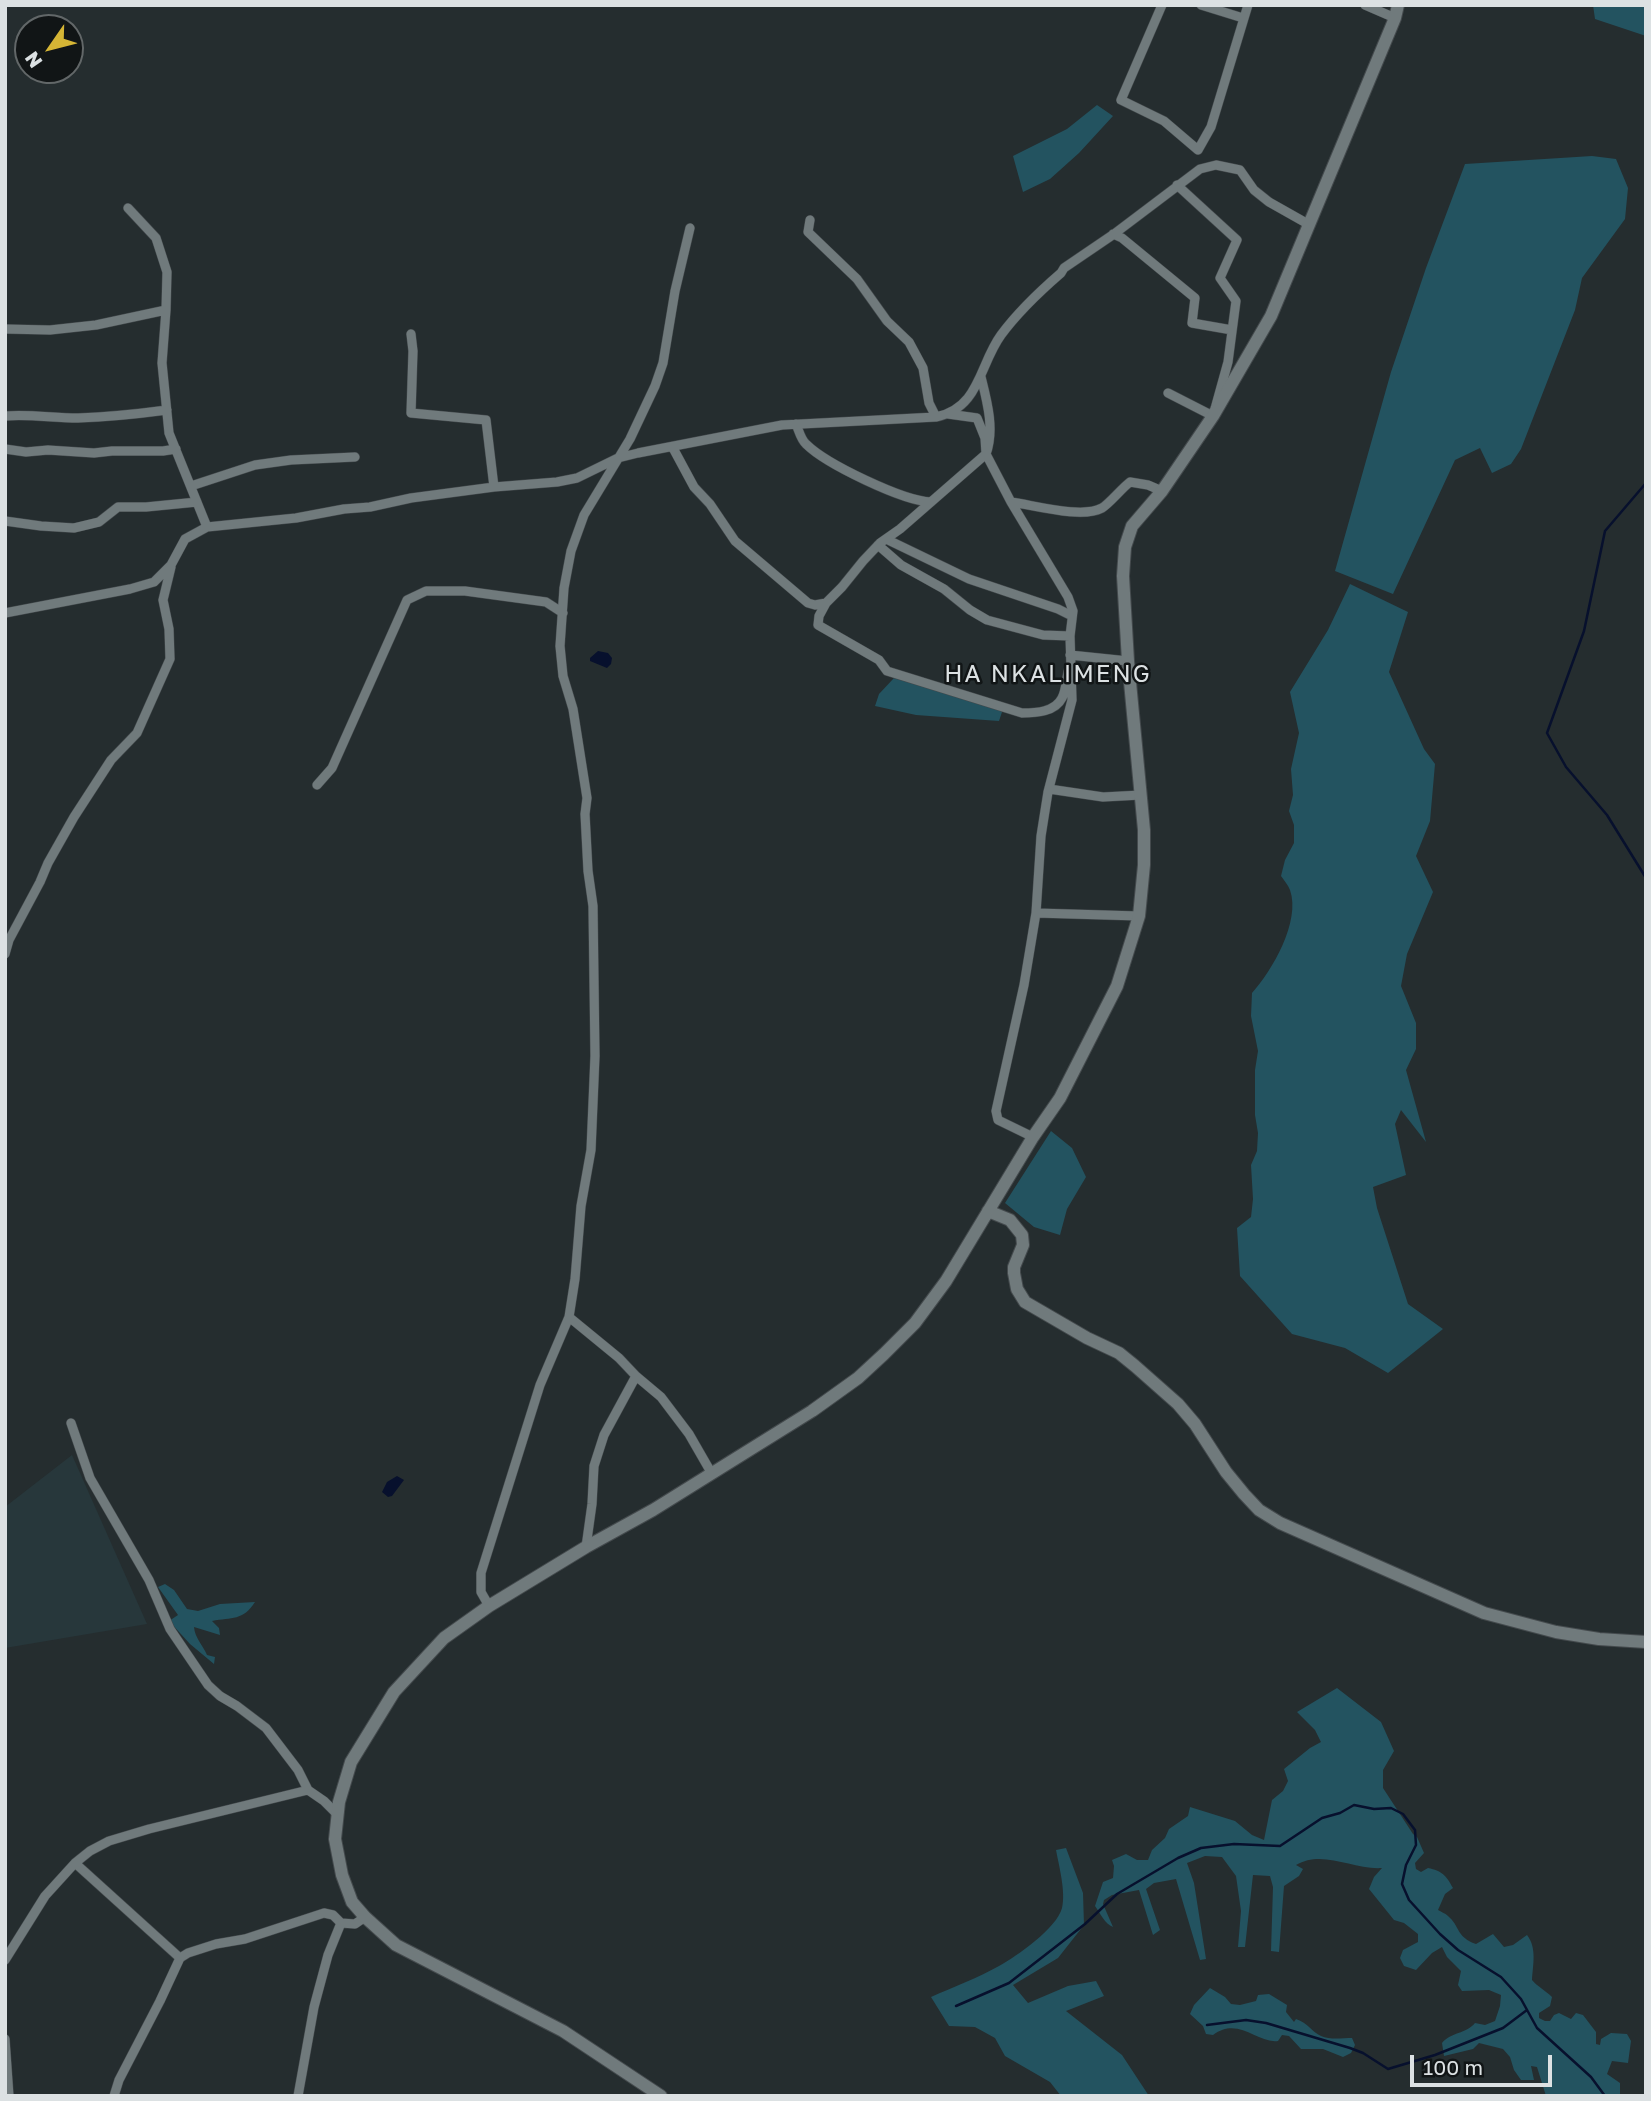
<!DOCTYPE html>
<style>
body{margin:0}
#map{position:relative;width:1651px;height:2101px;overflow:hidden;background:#252d2f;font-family:"Golos Text",sans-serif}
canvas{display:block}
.frame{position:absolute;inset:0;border:7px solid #dce1e3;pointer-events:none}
.north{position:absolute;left:14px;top:14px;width:70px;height:70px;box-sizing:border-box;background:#111516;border:2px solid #626768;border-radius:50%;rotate:235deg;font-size:19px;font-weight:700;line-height:28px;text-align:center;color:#dce1e3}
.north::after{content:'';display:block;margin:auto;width:24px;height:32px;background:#d5b535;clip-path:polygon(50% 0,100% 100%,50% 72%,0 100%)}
.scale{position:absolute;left:1410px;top:2055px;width:142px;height:32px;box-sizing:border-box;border:4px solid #dce1e3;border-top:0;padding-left:9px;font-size:21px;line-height:24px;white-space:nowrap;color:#dce1e3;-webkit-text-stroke:5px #111516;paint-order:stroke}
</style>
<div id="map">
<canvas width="1651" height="2101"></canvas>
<div class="frame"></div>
<div class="north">N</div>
<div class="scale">100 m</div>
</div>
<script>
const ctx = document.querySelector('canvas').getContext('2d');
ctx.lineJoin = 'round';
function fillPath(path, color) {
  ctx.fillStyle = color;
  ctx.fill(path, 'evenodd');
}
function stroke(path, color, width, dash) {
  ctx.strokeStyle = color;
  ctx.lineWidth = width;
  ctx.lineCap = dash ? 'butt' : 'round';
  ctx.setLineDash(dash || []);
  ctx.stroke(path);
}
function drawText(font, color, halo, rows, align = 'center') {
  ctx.font = font + ' "Golos Text",sans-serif';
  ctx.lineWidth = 5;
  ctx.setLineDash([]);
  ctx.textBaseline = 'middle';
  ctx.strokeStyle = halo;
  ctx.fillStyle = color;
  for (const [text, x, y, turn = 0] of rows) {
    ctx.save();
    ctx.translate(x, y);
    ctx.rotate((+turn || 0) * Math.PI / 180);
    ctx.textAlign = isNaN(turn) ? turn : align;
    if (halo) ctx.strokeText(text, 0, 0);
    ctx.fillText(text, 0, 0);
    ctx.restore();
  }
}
const built = new Path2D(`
 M 72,1455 L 147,1624 L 5,1648 L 5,1507 Z`);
const green = new Path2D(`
 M 1593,5 L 1646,5 L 1646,36 L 1595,19 Z
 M 1097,105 L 1113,116 L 1079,153 L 1050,179 L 1023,192 L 1013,156 L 1067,129 Z
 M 1592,156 L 1616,159 L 1628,188 L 1625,219 L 1582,278 L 1575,310 L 1521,449 L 1511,464 L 1492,473 L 1480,448 L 1455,460 L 1393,594 L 1335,571 L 1391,372 L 1426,268 L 1465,164 Z
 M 1350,584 L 1408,612 L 1389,672 L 1424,749 L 1435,764 L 1430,821 L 1416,856 L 1433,892 L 1407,954 L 1401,986 L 1416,1023 L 1416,1049 L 1406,1070 L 1426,1142 L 1401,1110 L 1395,1124 L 1406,1175 L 1373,1187 L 1377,1208 L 1408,1304 L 1443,1329 L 1388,1373 L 1345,1348 L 1292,1334 L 1240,1276 L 1237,1228 L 1251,1217 L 1253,1199 L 1251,1165 L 1257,1151 L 1258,1133 L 1255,1115 L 1255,1070 L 1258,1051 L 1251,1016 L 1252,993 C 1272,971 1301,921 1290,890 C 1288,885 1284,880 1281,876 L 1285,860 L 1294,843 L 1294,825 L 1289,811 L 1293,795 L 1291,769 L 1299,733 L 1290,692 L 1328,630 Z
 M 894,678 L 1003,709 L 999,721 L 916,715 L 875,706 L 879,694 Z
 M 1051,1131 L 1072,1148 L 1086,1177 L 1067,1209 L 1060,1235 L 1034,1227 L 1005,1203 Z
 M 165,1584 L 174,1590 L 187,1609 L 198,1611 L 220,1604 L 255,1602 C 243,1621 232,1617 212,1621 L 219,1628 L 220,1635 L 194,1627 C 195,1638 202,1644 207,1655 L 215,1657 L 214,1664 L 190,1644 L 169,1621 L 178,1615 L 158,1587 Z
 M 1337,1688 L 1381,1722 L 1394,1751 L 1383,1770 L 1383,1788 L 1413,1834 L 1417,1837 L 1424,1853 L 1415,1863 L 1416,1869 L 1421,1872 L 1428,1868 C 1442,1871 1446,1875 1453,1888 L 1445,1894 L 1438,1910 C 1441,1912 1445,1913 1448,1916 C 1460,1926 1456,1937 1476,1944 L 1493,1934 L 1504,1947 L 1513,1945 L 1527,1935 C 1537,1948 1533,1964 1532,1980 C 1538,1987 1545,1990 1552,1997 L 1550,2006 L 1539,2013 L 1539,2018 L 1545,2021 L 1550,2021 L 1554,2015 L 1559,2013 L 1571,2019 L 1576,2013 L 1583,2015 L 1596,2032 L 1596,2044 L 1600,2045 L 1601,2039 L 1611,2033 L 1627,2034 L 1631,2041 L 1628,2063 L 1612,2061 L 1607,2074 L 1620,2083 L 1620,2096 L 1546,2096 L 1537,2067 L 1531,2066 L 1534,2080 L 1521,2080 L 1514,2070 L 1510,2057 L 1503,2049 L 1479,2043 L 1473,2049 L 1444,2056 L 1442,2043 C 1451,2032 1466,2034 1475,2023 L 1485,2025 L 1495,2021 L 1500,2006 L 1501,1995 L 1489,1990 L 1462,1991 L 1458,1985 L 1461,1971 L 1447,1957 L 1442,1947 L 1432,1953 L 1416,1970 L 1404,1966 L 1400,1958 L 1403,1950 L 1418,1942 L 1418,1934 L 1404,1923 L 1394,1920 L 1369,1889 L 1374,1877 L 1382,1868 C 1353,1870 1323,1849 1296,1865 L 1303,1869 L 1299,1876 L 1284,1886 L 1279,1952 L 1271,1951 L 1273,1887 L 1270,1876 L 1253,1875 L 1245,1947 L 1238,1947 L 1241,1911 L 1236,1876 L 1222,1857 L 1205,1856 L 1187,1863 L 1194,1883 L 1206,1959 L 1200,1960 L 1176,1879 L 1154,1883 L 1146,1889 L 1160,1930 L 1153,1935 L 1139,1890 L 1112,1895 L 1104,1900 L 1103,1904 L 1113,1927 C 1105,1924 1100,1913 1095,1906 L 1103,1882 L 1113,1878 L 1114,1866 L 1112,1860 L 1126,1854 L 1137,1860 L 1148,1860 L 1152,1850 L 1165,1838 L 1169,1829 L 1188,1816 L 1190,1807 L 1235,1821 L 1252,1835 L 1264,1840 L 1272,1800 L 1283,1791 L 1288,1781 L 1284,1769 L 1310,1748 L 1321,1742 L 1315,1730 L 1297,1712 Z
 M 1066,1848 L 1083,1893 L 1084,1925 L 1058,1958 L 1013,1985 L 1028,2003 L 1068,1986 L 1096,1981 L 1104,1996 L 1066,2011 L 1122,2055 L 1149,2096 L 1061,2096 L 1050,2082 L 1005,2056 L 995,2038 L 975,2027 L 949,2026 L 931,1997 C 953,1987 978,1978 999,1966 C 1017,1956 1057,1928 1062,1908 C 1066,1892 1059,1866 1056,1850 Z
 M 1210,1988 L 1225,1997 L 1231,2004 L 1240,2005 L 1256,2001 L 1258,1995 L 1269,1994 L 1287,2005 L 1286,2012 L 1294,2022 L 1296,2019 C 1308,2023 1312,2032 1321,2036 C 1330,2040 1342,2038 1352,2038 L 1355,2045 L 1351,2053 L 1343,2057 L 1323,2049 L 1301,2049 L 1289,2036 L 1282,2035 L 1278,2041 C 1257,2044 1239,2016 1213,2035 L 1206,2034 L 1203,2026 L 1190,2014 L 1194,2005 Z`);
const water = new Path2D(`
 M 598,651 L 608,653 L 612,658 L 611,664 L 607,668 L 590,661 L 590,658 Z
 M 397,1476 L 404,1480 L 392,1496 L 388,1497 L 382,1492 L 387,1482 Z`);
const stream = new Path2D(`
 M 1646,483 L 1605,531 L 1584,631 L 1547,733 L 1566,767 L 1607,815 L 1646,878
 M 956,2006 L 1009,1983 L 1085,1924 L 1117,1894 L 1178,1858 L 1201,1848 L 1234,1844 L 1280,1846 L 1322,1818 L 1340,1813 L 1354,1805 L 1374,1809 L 1391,1808 L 1403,1814 L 1415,1830 L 1416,1845 L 1406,1865 L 1402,1884 L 1409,1900 L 1440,1934 L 1458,1950 L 1501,1977 L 1521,1999 L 1537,2028 L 1591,2077 L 1605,2096
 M 1207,2025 L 1246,2020 L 1266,2023 L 1350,2048 L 1363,2053 L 1388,2069 L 1435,2055 L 1503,2028 L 1527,2010`);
const street = new Path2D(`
 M 1162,5 L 1121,100 L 1164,121 L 1198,150 L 1211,127 L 1248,5
 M 1201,5 L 1243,18
 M 1365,5 L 1395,18
 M 128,208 L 156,238 L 167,272 L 166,310 L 162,363 L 169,433 L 207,527
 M 810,220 L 808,232 L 857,279 L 887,321 L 909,342 L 923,368 L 929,403 L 936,417
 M 1113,234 L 1122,238 L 1195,298 L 1192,323 L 1232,330
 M 5,329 L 50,330 L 96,325 L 166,310
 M 411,334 L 413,351 L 411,413 L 486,420 L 494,487
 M 981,377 C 987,401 995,430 986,454 L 1011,502 L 1068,597 L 1073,611 L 1070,636 L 1072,700 L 1048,792 L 1041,836 L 1036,913 L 1139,916
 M 1168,393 L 1213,416 L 1228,362 L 1236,301 L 1220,278 L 1237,240 L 1177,185
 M 948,414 L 977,418 L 985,438 L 986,454 L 900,529 L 880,543 L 863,561 L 842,587 L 826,603 L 819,616 L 818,625 L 879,660 L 887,671 L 1022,713 C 1036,713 1055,712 1062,698 C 1067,689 1066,675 1070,665
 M 5,416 C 30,414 53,418 78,418 C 108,417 137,414 167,410
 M 796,424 C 799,431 801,440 806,444 C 826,464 903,501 931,502
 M 673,448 L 694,487 L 710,504 L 735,541 L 808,603 L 815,605 L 826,603
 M 5,449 L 26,452 L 48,450 L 94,453 L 112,451 L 163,451 L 176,449
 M 191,486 L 255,465 L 291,460 L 355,457
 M 1011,502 C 1034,505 1082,519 1102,508 C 1109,504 1122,488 1130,482 L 1148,485 L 1162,491
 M 5,521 L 41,526 L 74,528 L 99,522 L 118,507 L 146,507 L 197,502
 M 886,539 L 969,579 L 1058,609 L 1072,616
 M 878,545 L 901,565 L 944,589 L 970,610 L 987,620 L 1043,635 L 1070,636
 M 5,613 L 130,589 L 154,582 L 171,565 L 185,539 L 207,527 L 296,518 L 344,509 L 370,507 L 411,498 L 494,487 L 557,482 L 577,478 L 618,458 L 638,453 L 782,425 L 936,417 C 980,408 979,365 1001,335 C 1018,312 1039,292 1061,273 L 1064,268 L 1114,234 L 1200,169 L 1216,165 L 1240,170 L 1254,190 L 1269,202 L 1308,224
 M 1070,655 L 1128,661
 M 317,785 L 332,768 L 407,600 L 426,591 L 465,591 L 546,602 L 563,613
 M 1049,789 L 1103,797 L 1141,795
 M 5,954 L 9,940 L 40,882 L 48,863 L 74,817 L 111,760 L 137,733 L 170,659 L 169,629 L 163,600 L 171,567
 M 1033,1137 L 998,1120 L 996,1111 L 1024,985 L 1036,913
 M 569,1317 L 619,1358 L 636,1376 L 604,1435 L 594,1466 L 592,1504 L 586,1547
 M 636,1376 L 661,1397 L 689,1434 L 712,1474
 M 71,1423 L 90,1478 L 149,1580 L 170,1629 L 208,1685 L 220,1696 L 237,1706 L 266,1728 L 298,1770 L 308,1790 L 324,1801 L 337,1814
 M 489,1606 L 481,1592 L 481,1573 L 540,1385 L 569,1317 L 575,1279 L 581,1206 L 591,1150 L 595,1056 L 593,906 L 588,871 L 585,814 L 587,798 L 573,709 L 563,676 L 560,646 L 564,588 L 571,551 L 584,515 L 630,439 L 655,386 L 663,363 L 675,291 L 690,228
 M 75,1863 L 180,1958
 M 5,1960 L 45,1896 L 75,1863 L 90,1851 L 109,1841 L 149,1829 L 308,1790
 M 5,2039 L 9,2096
 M 114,2096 L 119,2080 L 160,2001 L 180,1958 L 188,1953 L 216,1944 L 245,1939 L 324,1913 L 333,1915 L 341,1923
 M 298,2096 L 314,2007 L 328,1955 L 341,1923 L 355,1924 L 365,1917`);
const secondary = new Path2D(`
 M 988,1211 L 1010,1220 L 1022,1235 L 1023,1245 L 1014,1267 L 1014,1273 L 1017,1289 L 1025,1302 L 1087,1338 L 1119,1353 L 1135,1366 L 1178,1404 L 1195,1424 L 1226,1472 L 1244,1494 L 1259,1510 L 1280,1523 L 1484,1613 L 1556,1632 L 1599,1639 L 1646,1642
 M 661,2096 L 563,2031 L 396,1945 L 365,1917 L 352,1902 L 342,1875 L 335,1839 L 339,1802 L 351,1762 L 394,1692 L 444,1638 L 489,1606 L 586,1547 L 653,1510 L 812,1411 L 858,1378 L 884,1354 L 915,1323 L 946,1281 L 1033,1137 L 1060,1098 L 1117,986 L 1139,916 L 1144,865 L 1144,830 L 1128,661 L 1123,576 L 1125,547 L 1132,526 L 1162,491 L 1213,416 L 1271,316 L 1395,18 L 1398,5`);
const quarterNames = [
 ["HA NKALIMENG",1048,674]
];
fillPath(built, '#27373b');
fillPath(green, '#235360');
fillPath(water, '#07102d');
stroke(stream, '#07102d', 2.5);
stroke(street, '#444a4d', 10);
stroke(secondary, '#444a4d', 14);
stroke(street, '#707a7c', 9);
stroke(secondary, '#707a7c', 12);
ctx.letterSpacing = '2px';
drawText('24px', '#dce1e3', '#111516', quarterNames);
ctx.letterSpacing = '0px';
</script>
